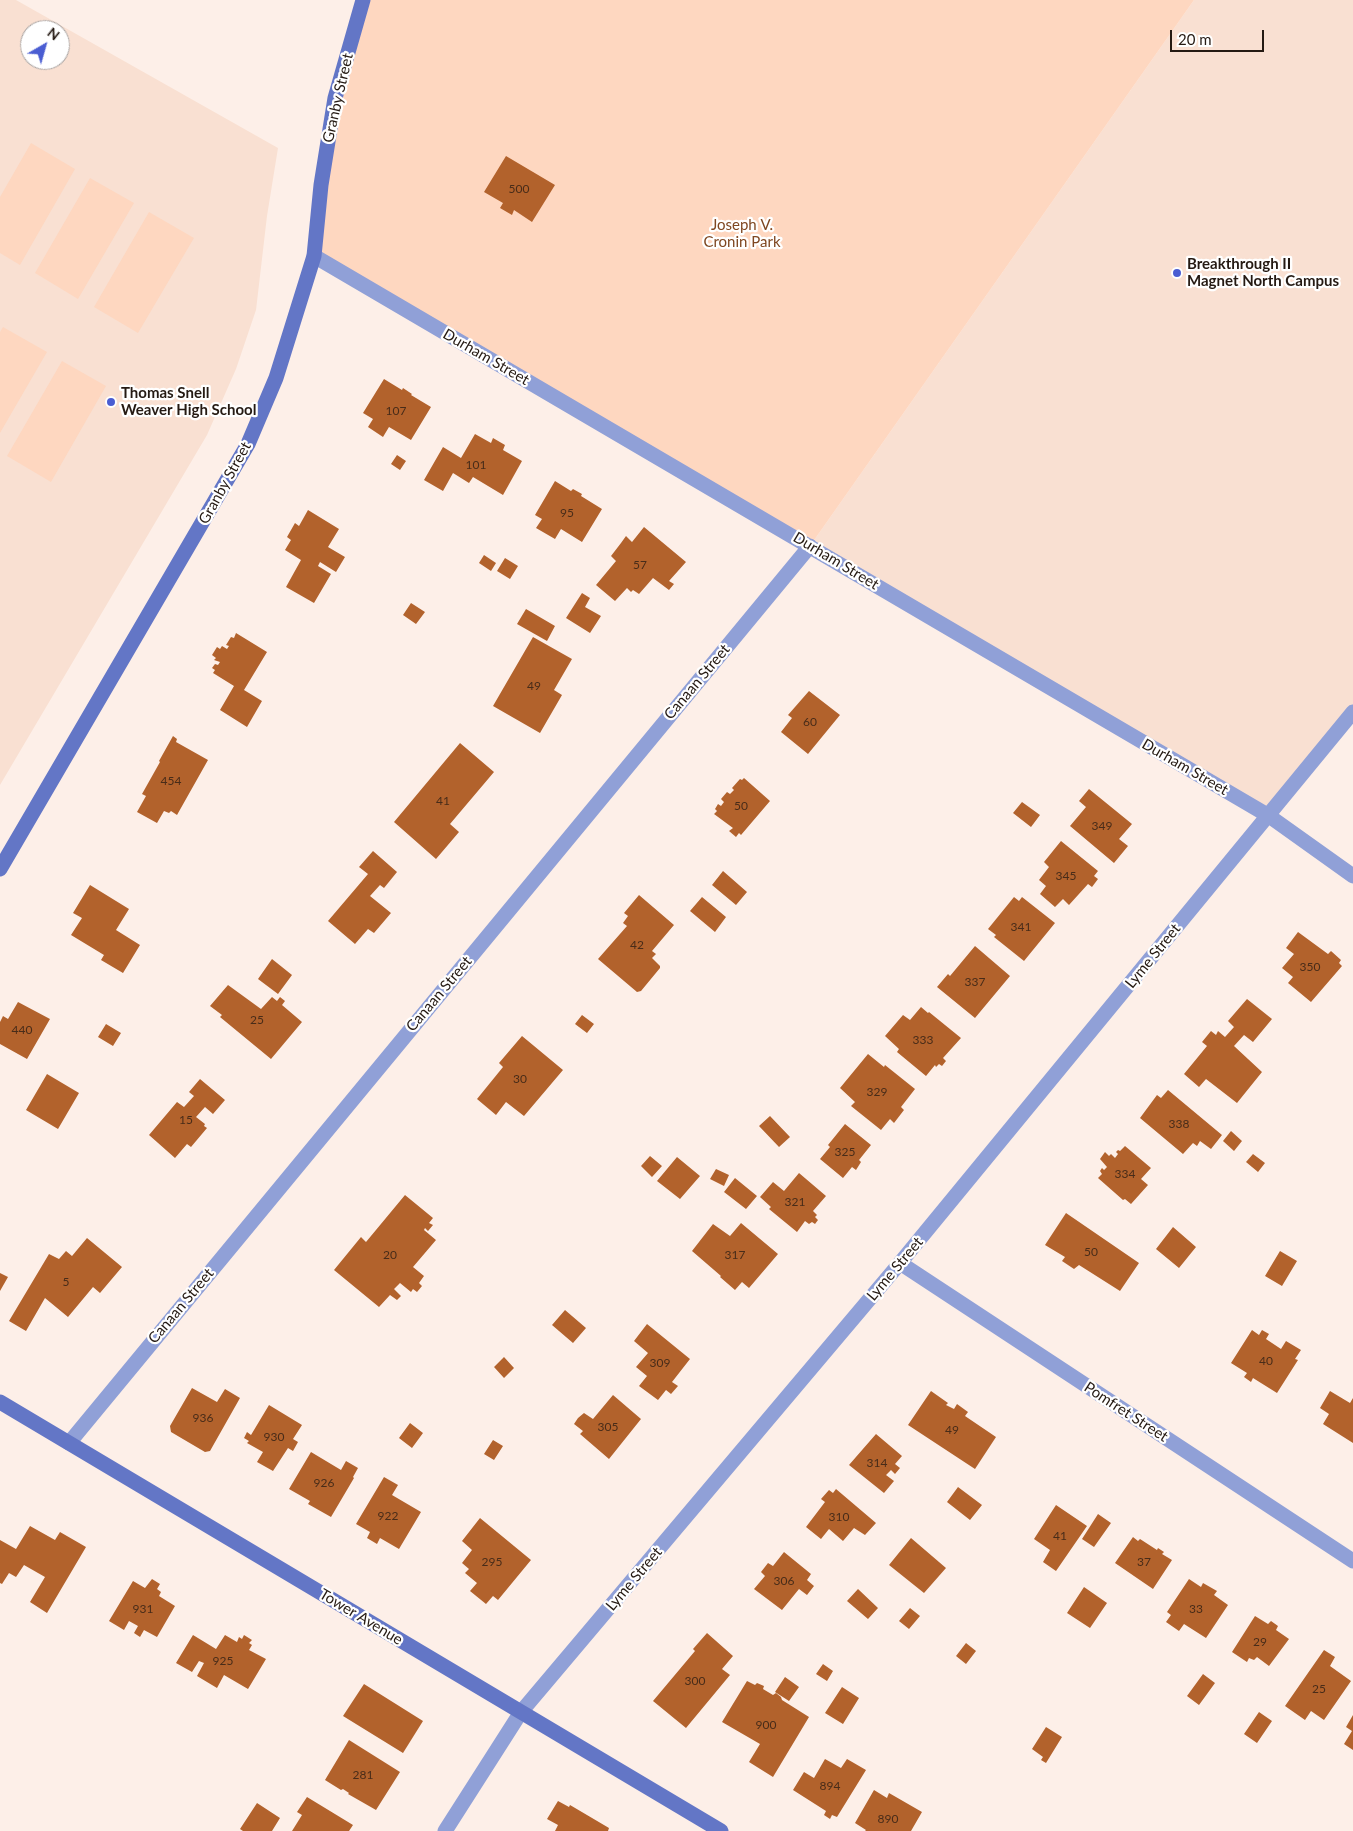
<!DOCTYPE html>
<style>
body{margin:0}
#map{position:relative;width:1353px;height:1831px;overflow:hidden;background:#fdefe8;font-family:Lato,sans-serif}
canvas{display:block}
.north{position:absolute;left:20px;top:20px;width:50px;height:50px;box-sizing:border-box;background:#fff;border:1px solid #a8a3a1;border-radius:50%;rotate:38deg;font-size:14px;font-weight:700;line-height:20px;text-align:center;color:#251a13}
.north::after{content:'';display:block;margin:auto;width:18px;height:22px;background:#4a5dd2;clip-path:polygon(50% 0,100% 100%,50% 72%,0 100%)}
.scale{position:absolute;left:1170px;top:30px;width:94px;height:22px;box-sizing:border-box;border:2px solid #251a13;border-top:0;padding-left:6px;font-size:15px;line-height:18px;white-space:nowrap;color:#251a13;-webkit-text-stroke:4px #fff;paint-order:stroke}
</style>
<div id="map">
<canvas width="1353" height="1831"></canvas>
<div class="north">N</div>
<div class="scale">20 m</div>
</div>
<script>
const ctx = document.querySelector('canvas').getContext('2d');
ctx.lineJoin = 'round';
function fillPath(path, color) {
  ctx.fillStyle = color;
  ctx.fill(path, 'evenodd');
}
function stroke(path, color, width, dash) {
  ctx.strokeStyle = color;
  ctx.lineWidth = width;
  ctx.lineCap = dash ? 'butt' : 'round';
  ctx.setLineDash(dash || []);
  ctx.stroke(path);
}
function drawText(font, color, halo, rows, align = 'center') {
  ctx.font = font + ' Lato,sans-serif';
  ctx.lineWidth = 4.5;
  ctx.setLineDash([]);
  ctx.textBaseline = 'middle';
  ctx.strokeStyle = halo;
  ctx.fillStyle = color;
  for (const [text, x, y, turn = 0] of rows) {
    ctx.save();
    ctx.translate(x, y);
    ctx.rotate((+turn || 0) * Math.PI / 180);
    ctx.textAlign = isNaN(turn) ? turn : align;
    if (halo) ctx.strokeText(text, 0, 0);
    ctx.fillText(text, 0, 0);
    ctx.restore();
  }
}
const built = new Path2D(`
 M 0,0 L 16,0 L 278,148 L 267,216 L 256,310 L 236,369 L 207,435 L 0,785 ZM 30,30 L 60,30 L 60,60 L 30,60 Z
 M 1194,0 L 1353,0 L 1353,712 L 1269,816 L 810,546 Z`);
const green = new Path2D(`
 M 363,0 L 1194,0 L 810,546 L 314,256 L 321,185 Z
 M 31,143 L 75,169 L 20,265 L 0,253 L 0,197 Z
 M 90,178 L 134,203 L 78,299 L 35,273 Z
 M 149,212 L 194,238 L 138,333 L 94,307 Z
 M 3,327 L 47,352 L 0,433 L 0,332 Z
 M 62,361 L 106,386 L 51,482 L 7,456 Z`);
const building = new Path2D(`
 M 506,156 L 555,185 L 532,222 L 514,210 L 512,215 L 500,208 L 503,203 L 484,192 Z
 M 384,379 L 402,390 L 403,388 L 412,394 L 411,395 L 431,407 L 411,440 L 389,427 L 383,437 L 368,427 L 373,419 L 363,413 Z
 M 475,434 L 491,443 L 493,438 L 505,445 L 503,450 L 522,461 L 503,495 L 473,477 L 469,483 L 453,473 L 443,491 L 424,480 L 443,447 L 461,458 Z
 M 397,455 L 406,461 L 400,470 L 391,464 Z
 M 555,481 L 571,491 L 573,489 L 582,494 L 581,496 L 602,509 L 582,542 L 561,529 L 555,539 L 536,528 L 542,519 L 535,515 Z
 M 308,510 L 339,529 L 328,547 L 345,557 L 336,572 L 320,562 L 318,566 L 331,574 L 314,603 L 286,587 L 301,560 L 285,550 L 291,540 L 287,537 L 295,523 L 299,526 Z
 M 644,527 L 686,562 L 669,581 L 674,584 L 669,590 L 653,578 L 639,594 L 633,590 L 631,592 L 627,588 L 615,601 L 596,585 L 616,561 L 611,556 L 621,543 L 626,536 L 632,542 Z
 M 484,555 L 496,563 L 491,571 L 479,563 Z
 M 505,558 L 518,566 L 510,579 L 497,571 Z
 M 582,593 L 590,598 L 585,607 L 601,616 L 590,633 L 566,618 Z
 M 411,603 L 425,612 L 416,624 L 403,615 Z
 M 526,609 L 555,626 L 547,641 L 517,624 Z
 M 236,633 L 267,652 L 244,690 L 262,701 L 247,727 L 220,710 L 234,686 L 213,673 L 215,670 L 212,668 L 215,664 L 218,665 L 220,662 L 214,660 L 216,658 L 212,655 L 217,647 L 220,649 L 222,646 L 227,649 L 229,646 L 226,645 L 231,637 L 234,638 Z
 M 533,637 L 572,659 L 554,690 L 562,695 L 540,733 L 493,706 Z
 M 809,691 L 840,715 L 808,754 L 781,732 L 792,718 L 788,715 Z
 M 173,736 L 177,739 L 176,742 L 208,760 L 177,815 L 171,811 L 169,813 L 164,811 L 157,823 L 137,812 L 146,796 L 142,794 L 160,762 L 159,761 Z
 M 460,743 L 494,772 L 450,824 L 459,832 L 436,859 L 394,822 Z
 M 744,778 L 770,801 L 741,835 L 739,833 L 736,837 L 729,831 L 733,828 L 714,814 L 717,811 L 715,809 L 718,804 L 721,806 L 724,802 L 721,799 L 727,792 L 730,794 L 734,790 L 732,788 L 740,779 L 742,780 Z
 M 1089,789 L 1132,824 L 1119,839 L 1128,846 L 1114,863 L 1070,826 L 1086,807 L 1079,801 Z
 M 1022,802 L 1040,815 L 1031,827 L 1013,813 Z
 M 1061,841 L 1098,871 L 1094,876 L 1098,879 L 1092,887 L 1088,884 L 1069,905 L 1063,899 L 1055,907 L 1040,894 L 1046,886 L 1039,880 L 1049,867 L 1044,862 Z
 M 373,851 L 397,872 L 384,888 L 380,885 L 370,896 L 391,913 L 374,933 L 368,929 L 355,944 L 328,921 L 368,874 L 359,867 Z
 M 723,871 L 747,892 L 736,905 L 712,885 Z
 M 90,885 L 129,909 L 116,930 L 140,945 L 123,973 L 101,960 L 104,955 L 71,935 L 82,918 L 73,913 Z
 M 639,895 L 674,925 L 652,951 L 656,954 L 652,958 L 660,966 L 660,968 L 641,991 L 637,992 L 598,959 L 627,926 L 623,923 L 628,916 L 624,913 Z
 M 702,897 L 726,917 L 715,932 L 690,911 Z
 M 1014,897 L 1019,901 L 1022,897 L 1055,923 L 1024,961 L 994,937 L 996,935 L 988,929 Z
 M 1298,932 L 1328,954 L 1331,951 L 1341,960 L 1339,963 L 1342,966 L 1311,1002 L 1288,983 L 1293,977 L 1282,968 L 1294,954 L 1286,948 Z
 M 975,946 L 1010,976 L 975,1018 L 937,987 L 948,974 L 950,976 Z
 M 272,959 L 292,975 L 278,994 L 258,979 Z
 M 228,985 L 261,1009 L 272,997 L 277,1001 L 280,997 L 285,1001 L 282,1005 L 302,1022 L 271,1059 L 220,1017 L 222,1015 L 210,1006 Z
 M 1247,999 L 1272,1019 L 1253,1042 L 1244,1035 L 1234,1046 L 1262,1072 L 1237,1103 L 1206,1079 L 1199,1087 L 1184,1074 L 1207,1046 L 1202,1042 L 1211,1031 L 1216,1035 L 1218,1031 L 1225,1037 L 1234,1027 L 1228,1021 Z
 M 18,1002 L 50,1019 L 27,1059 L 0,1044 L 0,1022 L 3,1016 L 8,1019 Z
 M 921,1007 L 928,1013 L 929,1012 L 961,1038 L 943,1058 L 946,1061 L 942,1066 L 939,1064 L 936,1067 L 935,1065 L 926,1076 L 897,1052 L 899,1049 L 885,1036 L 903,1015 L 910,1020 Z
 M 582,1015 L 594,1024 L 587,1033 L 575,1024 Z
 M 106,1024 L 121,1033 L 113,1046 L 98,1037 Z
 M 522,1036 L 563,1070 L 524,1116 L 506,1102 L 496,1115 L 477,1099 L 503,1067 L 499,1063 Z
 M 868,1054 L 884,1067 L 885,1065 L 915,1089 L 901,1107 L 904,1110 L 894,1123 L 890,1119 L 881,1130 L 851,1106 L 855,1102 L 840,1088 Z
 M 47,1074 L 79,1093 L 58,1129 L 26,1110 Z
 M 200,1079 L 225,1100 L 213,1114 L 205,1107 L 196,1117 L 205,1124 L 204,1126 L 207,1128 L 191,1147 L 187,1144 L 175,1158 L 149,1135 L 177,1102 L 184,1107 L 194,1096 L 189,1092 Z
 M 1168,1090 L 1222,1135 L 1211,1149 L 1200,1141 L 1197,1146 L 1193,1143 L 1183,1154 L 1140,1118 L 1157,1095 L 1161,1098 Z
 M 770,1116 L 790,1137 L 779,1147 L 759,1126 Z
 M 845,1124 L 871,1145 L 859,1160 L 861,1162 L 856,1170 L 852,1167 L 843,1178 L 820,1159 L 830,1147 L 828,1145 Z
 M 1231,1131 L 1242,1141 L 1234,1151 L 1223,1141 Z
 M 1125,1146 L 1151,1168 L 1141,1179 L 1148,1185 L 1131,1204 L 1125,1199 L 1123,1200 L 1098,1178 L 1102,1174 L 1100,1171 L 1102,1168 L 1104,1170 L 1107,1167 L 1100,1159 L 1105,1152 L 1109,1156 L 1111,1154 L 1115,1158 L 1118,1154 L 1116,1152 L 1118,1150 L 1120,1151 Z
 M 1253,1154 L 1265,1163 L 1258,1172 L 1246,1162 Z
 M 650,1156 L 662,1166 L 652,1177 L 641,1166 Z
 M 677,1157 L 700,1176 L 680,1199 L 657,1181 Z
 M 716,1169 L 729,1175 L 724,1186 L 710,1179 Z
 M 799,1173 L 826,1196 L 813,1211 L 817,1215 L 815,1217 L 818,1220 L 815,1224 L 812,1222 L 809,1224 L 805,1221 L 797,1232 L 769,1209 L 771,1207 L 760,1197 L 773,1182 L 784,1191 Z
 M 735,1178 L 757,1196 L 746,1209 L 724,1192 Z
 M 405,1195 L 433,1218 L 429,1223 L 433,1225 L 428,1231 L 425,1228 L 424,1230 L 436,1240 L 413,1267 L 424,1276 L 419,1283 L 422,1286 L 417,1292 L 413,1289 L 411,1292 L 400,1283 L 394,1289 L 401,1296 L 397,1300 L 390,1295 L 379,1307 L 334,1270 L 361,1237 L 366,1242 Z
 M 1066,1213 L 1139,1263 L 1120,1291 L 1079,1265 L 1074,1269 L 1062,1261 L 1065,1257 L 1045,1245 Z
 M 741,1223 L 778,1254 L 749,1288 L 742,1282 L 735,1290 L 720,1277 L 721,1276 L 692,1251 L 713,1224 L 730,1236 Z
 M 1173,1227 L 1196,1247 L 1179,1268 L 1156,1249 Z
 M 87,1238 L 122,1267 L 100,1293 L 93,1287 L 68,1317 L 45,1298 L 26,1331 L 9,1321 L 49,1254 L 59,1259 L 66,1251 L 72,1256 Z
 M 1280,1251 L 1297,1261 L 1282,1286 L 1265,1276 Z
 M 0,1273 L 8,1277 L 0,1291 Z
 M 565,1310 L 586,1328 L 573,1343 L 552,1325 Z
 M 647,1324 L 690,1359 L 672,1382 L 678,1386 L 671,1394 L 666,1390 L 658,1400 L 639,1386 L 647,1376 L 636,1367 L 648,1353 L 634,1341 Z
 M 1252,1330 L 1259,1335 L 1262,1330 L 1269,1334 L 1266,1339 L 1281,1349 L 1286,1341 L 1301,1350 L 1295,1359 L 1298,1360 L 1277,1393 L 1253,1378 L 1251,1382 L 1244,1377 L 1247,1373 L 1231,1363 Z
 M 504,1357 L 514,1368 L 504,1378 L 494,1367 Z
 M 192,1388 L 217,1402 L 225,1389 L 240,1398 L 210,1451 L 205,1452 L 171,1432 L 170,1426 Z
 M 931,1391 L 948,1403 L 946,1405 L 954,1409 L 957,1404 L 968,1412 L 965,1416 L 996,1437 L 975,1469 L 908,1425 Z
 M 1330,1391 L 1350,1403 L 1353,1398 L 1353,1443 L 1323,1424 L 1329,1414 L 1320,1408 Z
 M 613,1395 L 641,1419 L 609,1459 L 580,1434 L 583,1431 L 574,1424 L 578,1418 L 584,1413 L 593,1419 Z
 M 269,1405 L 302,1425 L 293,1439 L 298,1442 L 293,1451 L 288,1448 L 273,1471 L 257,1462 L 263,1452 L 247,1443 L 249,1441 L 244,1438 L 247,1432 L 251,1435 Z
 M 410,1423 L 423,1433 L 412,1448 L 399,1438 Z
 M 876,1434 L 902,1456 L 895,1464 L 900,1468 L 895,1474 L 891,1470 L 886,1475 L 894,1481 L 884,1493 L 849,1465 Z
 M 493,1440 L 503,1446 L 494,1460 L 484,1454 Z
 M 311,1452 L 341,1470 L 346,1461 L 358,1468 L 353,1477 L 354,1478 L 331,1517 L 308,1504 L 310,1501 L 289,1489 Z
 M 384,1477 L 398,1485 L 392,1495 L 421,1512 L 399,1549 L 380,1538 L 377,1544 L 367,1538 L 370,1532 L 356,1524 Z
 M 958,1487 L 982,1505 L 970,1520 L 947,1502 Z
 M 836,1489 L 876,1523 L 865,1535 L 854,1528 L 843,1541 L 829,1529 L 821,1539 L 806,1527 L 825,1502 L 821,1499 L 829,1490 L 833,1493 Z
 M 1056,1505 L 1087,1526 L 1056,1571 L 1043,1562 L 1050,1550 L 1034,1539 Z
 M 1098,1514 L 1111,1523 L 1094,1547 L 1082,1539 Z
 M 480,1518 L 531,1560 L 498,1600 L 493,1596 L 486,1604 L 470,1591 L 477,1583 L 465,1573 L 469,1569 L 462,1563 L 472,1550 L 462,1541 Z
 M 30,1526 L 55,1540 L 60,1532 L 86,1547 L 47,1613 L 30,1602 L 45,1577 L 24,1565 L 16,1577 L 9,1573 L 2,1584 L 0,1583 L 0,1540 L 16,1549 Z
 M 1133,1537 L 1138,1541 L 1140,1539 L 1157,1550 L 1158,1548 L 1164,1552 L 1162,1554 L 1172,1560 L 1153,1589 L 1115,1563 Z
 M 911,1538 L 946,1568 L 924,1593 L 889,1565 Z
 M 784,1552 L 811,1574 L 807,1580 L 814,1586 L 807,1595 L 799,1589 L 782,1610 L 754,1589 L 765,1576 L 761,1572 L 768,1563 L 773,1566 Z
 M 152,1579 L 160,1584 L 157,1589 L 161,1592 L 159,1596 L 175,1606 L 157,1637 L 144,1630 L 140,1637 L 134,1633 L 138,1626 L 129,1621 L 124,1630 L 109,1621 L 133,1581 L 145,1588 Z
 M 1189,1579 L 1201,1587 L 1203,1583 L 1217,1591 L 1214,1595 L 1228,1605 L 1206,1638 L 1184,1624 L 1179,1631 L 1166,1622 L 1171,1615 L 1167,1612 Z
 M 1084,1587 L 1107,1603 L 1090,1628 L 1067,1613 Z
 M 858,1589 L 878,1608 L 868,1619 L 847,1601 Z
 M 910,1608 L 920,1616 L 909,1629 L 899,1621 Z
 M 1255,1616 L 1268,1624 L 1271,1621 L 1278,1626 L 1276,1630 L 1289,1639 L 1269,1666 L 1257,1657 L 1254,1660 L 1249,1658 L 1247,1662 L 1232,1652 Z
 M 707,1633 L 733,1656 L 722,1669 L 730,1675 L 686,1728 L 653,1701 L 695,1651 L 693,1649 Z
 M 193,1635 L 216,1649 L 225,1635 L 237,1642 L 239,1637 L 242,1639 L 244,1635 L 252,1640 L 249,1643 L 252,1645 L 249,1650 L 266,1659 L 248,1689 L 224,1675 L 217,1688 L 197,1676 L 204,1663 L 199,1661 L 192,1672 L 176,1663 Z
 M 966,1643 L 976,1651 L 966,1664 L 956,1656 Z
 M 1324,1650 L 1335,1657 L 1330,1666 L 1351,1681 L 1324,1720 L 1311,1711 L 1305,1720 L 1285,1706 Z
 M 823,1664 L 833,1671 L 827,1681 L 816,1674 Z
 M 1203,1674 L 1215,1683 L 1199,1705 L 1187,1696 Z
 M 785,1677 L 799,1687 L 789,1701 L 775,1692 Z
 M 747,1681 L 755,1685 L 757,1683 L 764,1686 L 763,1689 L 773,1695 L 776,1693 L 781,1697 L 782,1700 L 809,1717 L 773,1777 L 749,1762 L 760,1744 L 722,1722 Z
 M 364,1684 L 423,1721 L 403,1753 L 343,1716 Z
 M 842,1687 L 859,1698 L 843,1724 L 825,1713 Z
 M 1259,1712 L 1272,1721 L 1257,1743 L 1244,1734 Z
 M 1353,1715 L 1353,1750 L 1344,1744 L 1352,1731 L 1346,1727 Z
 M 1046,1727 L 1062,1737 L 1046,1763 L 1041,1760 L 1043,1757 L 1032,1749 Z
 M 349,1740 L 400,1772 L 376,1810 L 348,1794 L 349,1793 L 343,1789 L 341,1790 L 325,1780 Z
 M 825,1759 L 841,1768 L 847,1759 L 866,1770 L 837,1817 L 832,1815 L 830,1819 L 824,1815 L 826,1811 L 793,1790 L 804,1772 L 814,1778 Z
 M 874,1790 L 887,1798 L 889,1793 L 922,1812 L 911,1831 L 865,1831 L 866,1830 L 855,1823 Z
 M 307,1797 L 353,1825 L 349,1831 L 292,1831 L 302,1815 L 297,1812 Z
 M 558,1801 L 569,1807 L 570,1805 L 609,1828 L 608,1831 L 555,1831 L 558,1825 L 547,1819 Z
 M 257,1803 L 280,1818 L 272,1831 L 243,1831 L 240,1829 Z`);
const street = new Path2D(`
 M 314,256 L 1269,816 L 1353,876
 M 900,1263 L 1353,1561
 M 69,1443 L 810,546
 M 445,1831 L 521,1712 L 900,1263 L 1353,712`);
const secondary = new Path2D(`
 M 0,869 L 248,444 L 276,378 L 314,256 L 321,185 L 335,98 L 363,0
 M 0,1402 L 721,1831`);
const markers = [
 [1177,273,5,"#4a5dd2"],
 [111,402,5,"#4a5dd2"]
];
const numberNames = [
 ["500",519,189],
 ["107",396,411],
 ["101",476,465],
 ["95",567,513],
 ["57",640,565],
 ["49",534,686],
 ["60",810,722],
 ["454",171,781],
 ["41",443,801],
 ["50",741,806],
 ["349",1102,826],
 ["345",1066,876],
 ["341",1021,927],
 ["42",637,945],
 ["350",1310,967],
 ["337",975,982],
 ["25",257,1020],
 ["440",22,1030],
 ["333",923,1040],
 ["30",520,1079],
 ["329",877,1092],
 ["15",186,1120],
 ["338",1179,1124],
 ["325",845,1152],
 ["334",1125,1174],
 ["321",795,1202],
 ["50",1091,1252],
 ["20",390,1255],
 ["317",735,1255],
 ["5",66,1282],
 ["40",1266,1361],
 ["309",660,1363],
 ["936",203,1418],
 ["305",608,1427],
 ["49",952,1430],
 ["930",274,1437],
 ["314",877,1463],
 ["926",324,1483],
 ["922",388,1516],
 ["310",839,1517],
 ["41",1060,1536],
 ["295",492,1562],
 ["37",1144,1562],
 ["306",784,1581],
 ["931",143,1609],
 ["33",1196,1609],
 ["29",1260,1642],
 ["925",223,1661],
 ["300",695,1681],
 ["25",1319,1689],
 ["900",766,1725],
 ["281",363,1775],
 ["894",830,1786],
 ["890",888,1819]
];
const streetNames = [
 ["Granby Street",338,98,-77],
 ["Durham Street",486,357,30],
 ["Granby Street",225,483,-61],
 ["Durham Street",836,561,31],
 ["Canaan Street",697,682,-50],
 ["Durham Street",1185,767,30],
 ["Lyme Street",1153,956,-51],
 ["Canaan Street",439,994,-50],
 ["Lyme Street",895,1269,-50],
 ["Canaan Street",181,1306,-50],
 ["Pomfret Street",1126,1412,33],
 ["Lyme Street",634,1579,-50],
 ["Tower Avenue",361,1617,31]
];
const parkNames = [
 ["Joseph V.",742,225],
 ["Cronin Park",742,242]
];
const poiNames = [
 ["Breakthrough II",1187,264],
 ["Magnet North Campus",1187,281],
 ["Thomas Snell",121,393],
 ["Weaver High School",121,410]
];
fillPath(built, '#f9e0d2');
fillPath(green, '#fed7c0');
fillPath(building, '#b2622c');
stroke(street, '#90a0d7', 15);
stroke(secondary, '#6376c6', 15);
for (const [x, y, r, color] of markers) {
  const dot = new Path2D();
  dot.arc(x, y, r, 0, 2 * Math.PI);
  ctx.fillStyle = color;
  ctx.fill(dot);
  stroke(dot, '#fff', 2);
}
drawText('12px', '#482c19', null, numberNames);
drawText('15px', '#251a13', '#fff', streetNames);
drawText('15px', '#7f4721', '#fff', parkNames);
drawText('bold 15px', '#251a13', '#fff', poiNames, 'left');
</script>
